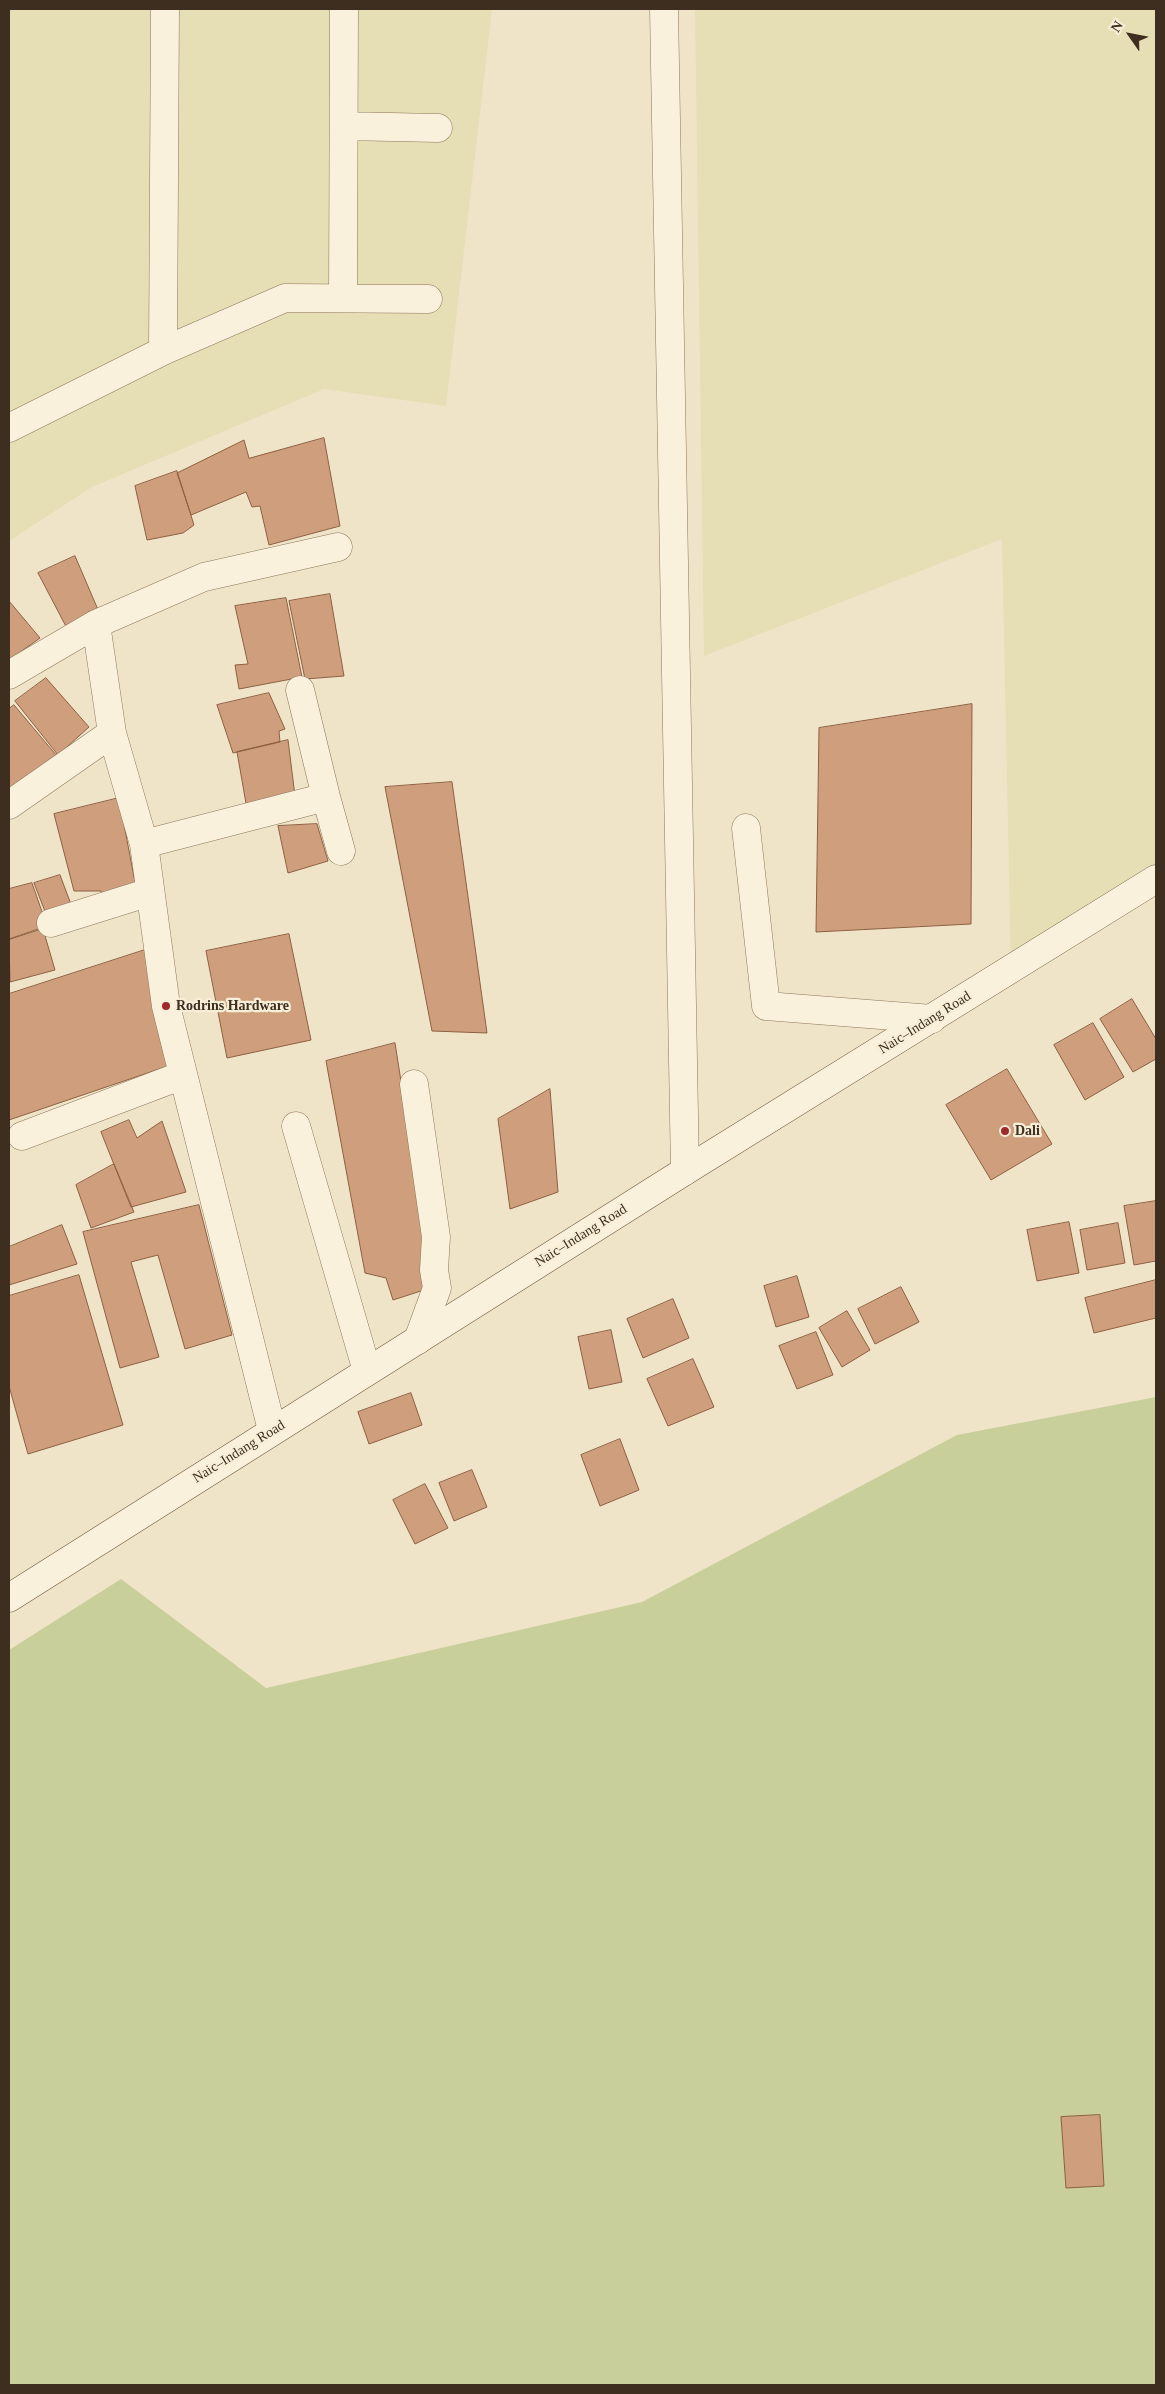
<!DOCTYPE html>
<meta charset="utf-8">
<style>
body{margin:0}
#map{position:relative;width:1165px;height:2394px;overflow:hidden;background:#f0e4c8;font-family:"Times New Roman",serif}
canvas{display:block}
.frame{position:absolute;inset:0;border:10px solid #3d2e20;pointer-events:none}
.north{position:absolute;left:1105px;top:10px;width:50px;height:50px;-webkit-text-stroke:4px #f7eed8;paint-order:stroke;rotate:303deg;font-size:14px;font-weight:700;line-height:20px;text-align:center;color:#3d2e20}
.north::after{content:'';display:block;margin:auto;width:18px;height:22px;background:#3d2e20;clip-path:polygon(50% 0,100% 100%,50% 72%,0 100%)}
</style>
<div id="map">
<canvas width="1165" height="2394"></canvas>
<div class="frame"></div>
<div class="north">N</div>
</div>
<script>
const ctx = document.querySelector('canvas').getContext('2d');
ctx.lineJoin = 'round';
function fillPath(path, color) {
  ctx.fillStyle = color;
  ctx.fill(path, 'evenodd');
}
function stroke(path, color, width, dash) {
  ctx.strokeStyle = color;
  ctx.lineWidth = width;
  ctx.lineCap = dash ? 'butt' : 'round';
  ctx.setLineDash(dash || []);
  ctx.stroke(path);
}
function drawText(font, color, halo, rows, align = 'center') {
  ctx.font = font + ' "Times New Roman",serif';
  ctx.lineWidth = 4.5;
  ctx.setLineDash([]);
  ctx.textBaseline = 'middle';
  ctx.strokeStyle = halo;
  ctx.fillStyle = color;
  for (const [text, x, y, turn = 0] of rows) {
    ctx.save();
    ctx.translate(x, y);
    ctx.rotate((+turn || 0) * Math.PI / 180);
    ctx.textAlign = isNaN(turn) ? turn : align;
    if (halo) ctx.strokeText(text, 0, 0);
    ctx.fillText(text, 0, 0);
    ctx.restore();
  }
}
const farmland = new Path2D(`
 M 9,9 L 492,9 L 446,406 L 324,389 L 92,487 L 9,541 Z
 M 695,9 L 1156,9 L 1156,868 L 1011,969 L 1002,539 L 704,656 Z`);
const green = new Path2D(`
 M 1156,1397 L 1156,2385 L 9,2385 L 9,1650 L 121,1579 L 266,1688 L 642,1602 L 957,1435 Z`);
const building = new Path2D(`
 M 324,438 L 340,526 L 269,545 L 260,506 L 252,507 L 246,492 L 191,515 L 177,473 L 244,440 L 249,458 Z
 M 177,471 L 194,525 L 183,533 L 147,540 L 135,486 Z
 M 75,556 L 99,612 L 88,612 L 93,623 L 71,636 L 38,573 Z
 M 330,594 L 344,676 L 305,679 L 289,601 Z
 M 286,598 L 302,677 L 239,689 L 235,665 L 248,664 L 235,606 Z
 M 9,601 L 40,638 L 9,660 Z
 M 46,678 L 89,727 L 58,755 L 15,701 Z
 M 269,693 L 285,729 L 279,731 L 280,742 L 233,753 L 217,705 Z
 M 972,704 L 971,924 L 816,932 L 819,728 Z
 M 14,705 L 57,756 L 9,789 L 9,709 Z
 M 288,740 L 295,796 L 247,809 L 237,752 Z
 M 452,782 L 487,1033 L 432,1031 L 385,787 Z
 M 119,798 L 137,893 L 104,901 L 101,891 L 74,891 L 54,814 Z
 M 317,824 L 328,861 L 288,873 L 278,826 Z
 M 60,875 L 72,907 L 46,914 L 34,883 Z
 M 32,883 L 47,926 L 9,939 L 9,889 Z
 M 43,929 L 55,970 L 10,982 L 9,940 Z
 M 289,934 L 311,1040 L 227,1058 L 206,951 Z
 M 148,949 L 174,1064 L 9,1120 L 9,994 Z
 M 1132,999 L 1156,1039 L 1156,1059 L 1133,1072 L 1100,1019 Z
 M 1093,1023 L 1124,1077 L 1085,1100 L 1054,1045 Z
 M 395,1043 L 427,1247 L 427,1289 L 393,1300 L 386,1278 L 365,1273 L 326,1061 Z
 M 1007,1069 L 1052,1144 L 991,1180 L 946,1105 Z
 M 550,1089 L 558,1192 L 510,1209 L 498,1119 Z
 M 129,1120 L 137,1138 L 162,1121 L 186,1192 L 131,1207 L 101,1132 Z
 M 114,1164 L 134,1212 L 91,1228 L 76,1185 Z
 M 1156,1201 L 1156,1261 L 1134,1265 L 1124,1206 Z
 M 199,1205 L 232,1335 L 185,1349 L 158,1255 L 131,1262 L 159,1357 L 120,1368 L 83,1232 Z
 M 1069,1222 L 1079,1273 L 1037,1281 L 1027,1230 Z
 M 1118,1223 L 1125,1263 L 1087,1270 L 1080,1230 Z
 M 62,1225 L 77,1264 L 9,1285 L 9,1247 Z
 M 79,1275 L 123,1425 L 28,1454 L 9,1386 L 9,1296 Z
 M 797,1276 L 809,1317 L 776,1327 L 764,1286 Z
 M 1156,1280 L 1156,1318 L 1094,1333 L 1085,1298 Z
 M 901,1287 L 919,1322 L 875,1344 L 858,1309 Z
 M 673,1299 L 689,1338 L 643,1358 L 627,1319 Z
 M 847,1311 L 870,1350 L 842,1367 L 819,1328 Z
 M 611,1330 L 622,1382 L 589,1389 L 578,1337 Z
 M 816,1332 L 833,1375 L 797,1389 L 779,1346 Z
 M 693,1359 L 714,1407 L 668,1426 L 647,1379 Z
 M 411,1393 L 422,1425 L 369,1444 L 358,1412 Z
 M 620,1439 L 639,1490 L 600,1506 L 581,1455 Z
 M 472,1470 L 487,1507 L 454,1521 L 439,1483 Z
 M 425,1484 L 448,1528 L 415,1544 L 393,1500 Z
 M 1100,2115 L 1104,2186 L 1066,2188 L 1061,2117 Z`);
const street = new Path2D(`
 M 165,9 L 163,351 L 285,298 L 428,299
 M 664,9 L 685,1171
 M 344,126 L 438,128
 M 343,298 L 344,9
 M 9,428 L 163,351
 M 9,675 L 96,624
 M 300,690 L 326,797
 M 9,805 L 112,733
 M 746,828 L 766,1006 L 932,1019
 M 144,844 L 326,797 L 341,851
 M 51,923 L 150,892
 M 414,1084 L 436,1237 L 434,1270 L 437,1288 L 418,1340
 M 296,1126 L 367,1371
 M 22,1136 L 183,1075
 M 272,1430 L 166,1006 L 144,844 L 112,733 L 96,624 L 204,577 L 338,547`);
const secondary = new Path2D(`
 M 9,1598 L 685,1171 L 1156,879`);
const markers = [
 [166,1006,5,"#9e2a2b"],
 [1005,1131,5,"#9e2a2b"]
];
const poiNames = [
 ["Rodrins Hardware",176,1006],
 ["Dali",1015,1131]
];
const streetNames = [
 ["Naic–Indang Road",925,1023,-32],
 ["Naic–Indang Road",581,1236,-32],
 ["Naic–Indang Road",239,1452,-32]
];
fillPath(farmland, '#e6deb5');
fillPath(green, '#c9cf9b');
fillPath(building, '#cf9f7d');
stroke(building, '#8d5f41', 1);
stroke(street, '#8d765c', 29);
stroke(secondary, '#6f573f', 29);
stroke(street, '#faf1dc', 28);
stroke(secondary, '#faf1dc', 28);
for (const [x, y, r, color] of markers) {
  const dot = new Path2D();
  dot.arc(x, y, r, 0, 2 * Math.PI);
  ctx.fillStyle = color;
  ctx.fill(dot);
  stroke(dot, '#f7eed8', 2);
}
drawText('bold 14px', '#3d2e20', '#f7eed8', poiNames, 'left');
drawText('14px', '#3d2e20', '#f7eed8', streetNames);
</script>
